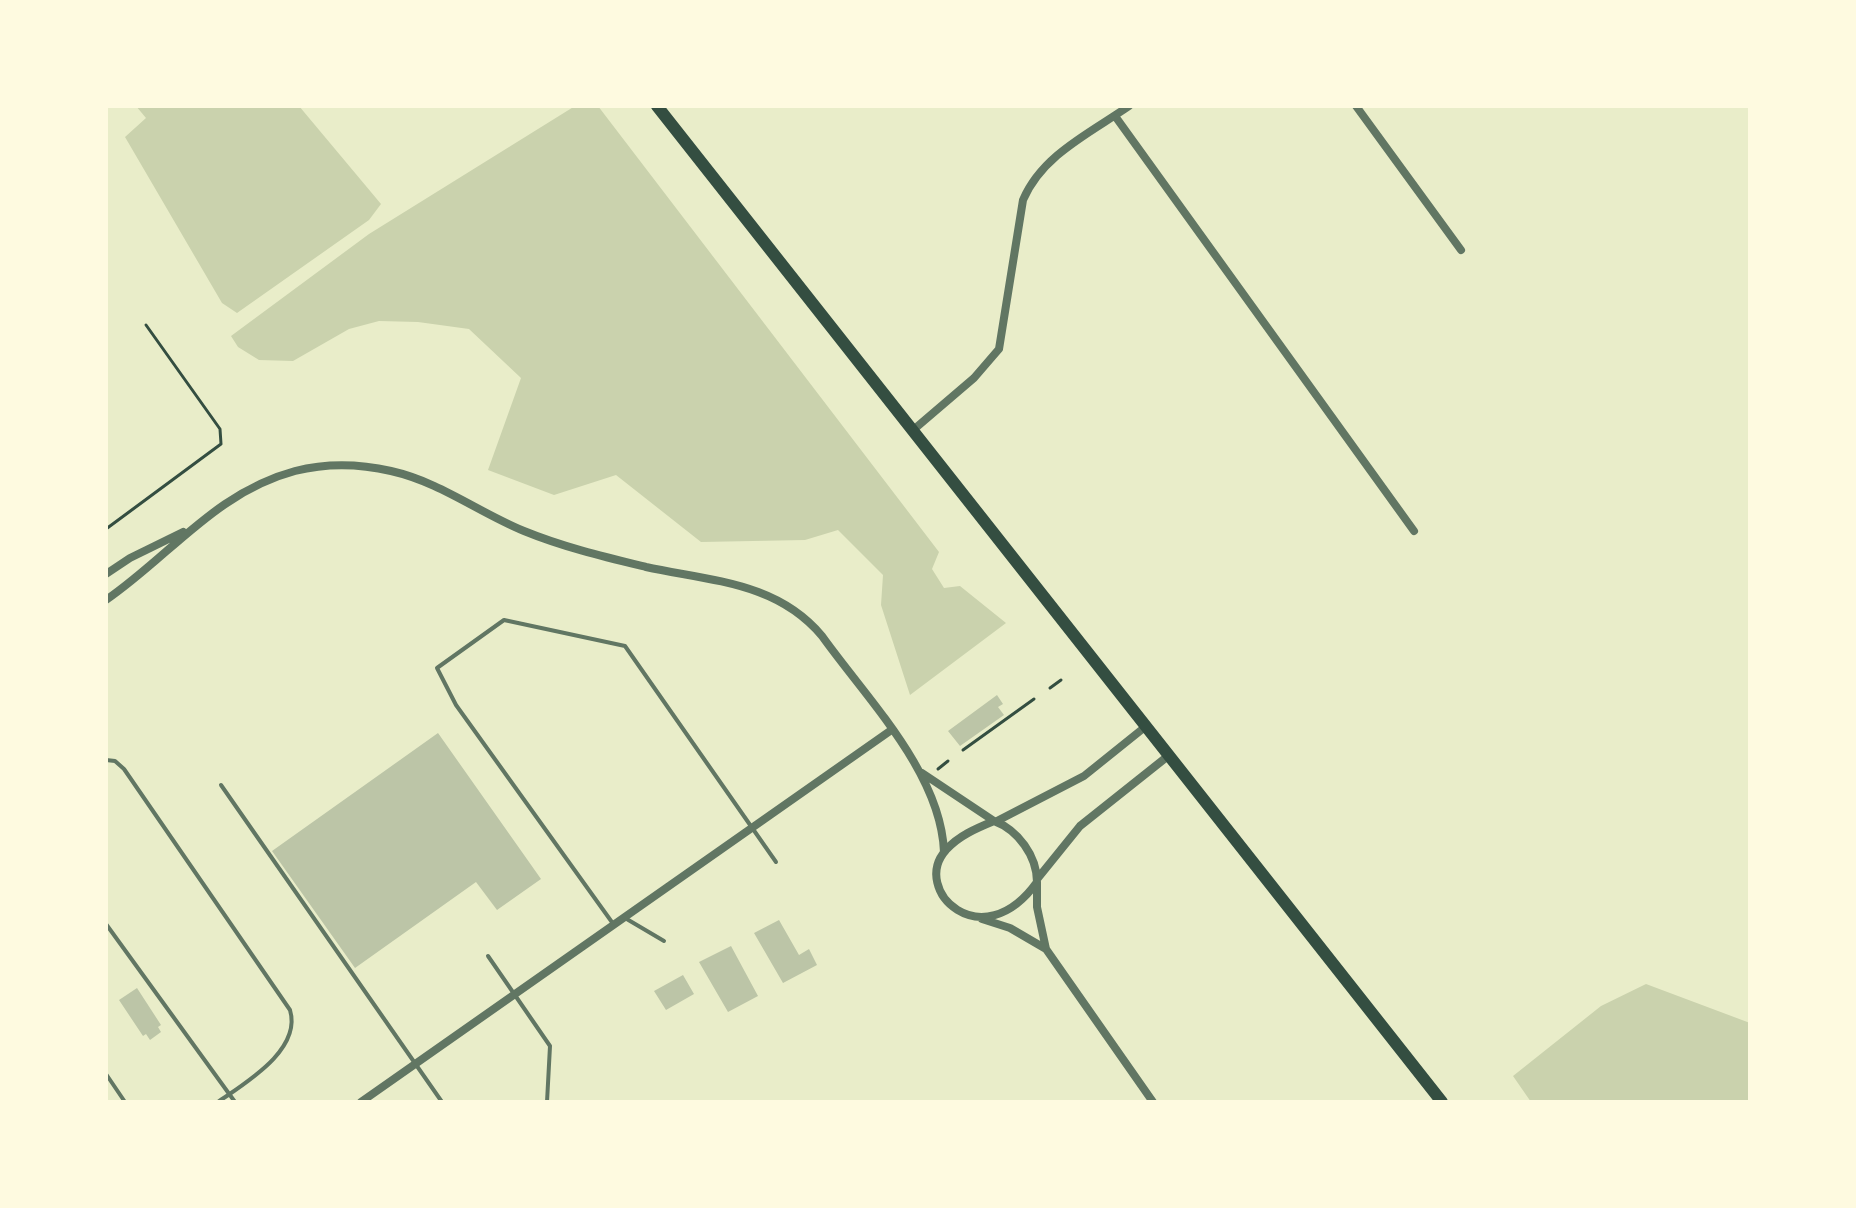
<!DOCTYPE html>
<style>
body{margin:0}
#map{position:relative;width:1856px;height:1208px;overflow:hidden;background:#e9edc9;font-family:"Alegreya Sans",sans-serif}
canvas{display:block}
.frame{position:absolute;inset:0;border:108px solid #fefae0;pointer-events:none}
</style>
<div id="map">
<canvas width="1856" height="1208"></canvas>
<div class="frame"></div>
</div>
<script>
const ctx = document.querySelector('canvas').getContext('2d');
ctx.lineJoin = 'round';
function fillPath(path, color) {
  ctx.fillStyle = color;
  ctx.fill(path, 'evenodd');
}
function stroke(path, color, width, dash) {
  ctx.strokeStyle = color;
  ctx.lineWidth = width;
  ctx.lineCap = dash ? 'butt' : 'round';
  ctx.setLineDash(dash || []);
  ctx.stroke(path);
}
const green = new Path2D(`
 M 136,106 L 299,106 L 381,204 L 369,220 L 237,313 L 222,303 L 125,137 L 146,118 Z
 M 575,106 L 598,106 L 939,552 L 932,569 L 944,588 L 960,586 L 1006,623 L 910,695 L 881,605 L 883,575 L 838,530 L 805,540 L 701,542 L 616,475 L 554,495 L 488,470 L 521,378 L 469,329 L 418,322 L 379,321 L 349,329 L 293,361 L 259,360 L 238,347 L 231,336 L 369,234 Z
 M 1646,984 L 1750,1023 L 1750,1102 L 1531,1102 L 1513,1076 L 1601,1006 Z`);
const building = new Path2D(`
 M 997,695 L 1003,704 L 998,707 L 1004,715 L 960,746 L 948,731 Z
 M 438,733 L 541,879 L 497,910 L 476,882 L 355,968 L 272,851 Z
 M 779,920 L 799,955 L 809,949 L 817,965 L 783,983 L 754,933 Z
 M 731,946 L 758,996 L 728,1012 L 699,962 Z
 M 683,975 L 694,994 L 666,1010 L 654,991 Z
 M 137,988 L 161,1025 L 158,1027 L 161,1032 L 150,1040 L 146,1034 L 143,1036 L 119,1000 Z`);
const path = new Path2D(`
 M 106,529 L 221,444 L 220,429 L 146,325
 M 1050,688 L 1061,680
 M 963,750 L 1034,699
 M 938,769 L 948,761`);
const service = new Path2D(`
 M 106,760 L 115,761 L 124,769 L 290,1010 C 302,1050 245,1083 218,1102
 M 221,785 L 442,1102
 M 625,918 L 664,941
 M 106,924 L 235,1102
 M 614,925 L 456,705 L 437,668 L 504,620 L 625,646 L 776,862
 M 488,956 L 550,1046 L 547,1102
 M 106,1074 L 125,1102`);
const minor = new Path2D(`
 M 1356,106 L 1461,250
 M 1115,116 L 1414,531
 M 912,431 L 974,378 L 999,349 L 1023,200 C 1042,155 1090,133 1129,106
 M 106,574 L 130,558 L 183,532
 M 106,600 C 170,556 216,492 295,471 C 327,463 360,464 391,471 C 440,482 478,512 524,531 C 563,547 605,557 646,567 C 711,581 777,582 822,636 C 867,699 941,773 944,852
 M 922,773 L 994,821
 M 994,821 C 1018,830 1037,856 1037,882 C 982,959 910,890 946,850 C 958,836 977,828 994,821 Z
 M 997,821 L 1084,776 L 1145,727
 M 1038,878 L 1080,826 L 1168,756
 M 1037,882 L 1037,907 L 1046,949 L 1153,1102
 M 982,919 L 1010,928 L 1046,949
 M 361,1102 L 890,731`);
const trunk = new Path2D(`
 M 657,106 L 1442,1102`);
fillPath(green, '#cad2ad');
fillPath(building, '#bcc5a7');
stroke(path, '#344e41', 3);
stroke(service, '#617663', 4);
stroke(minor, '#617663', 8);
stroke(trunk, '#344e41', 12);
</script>
